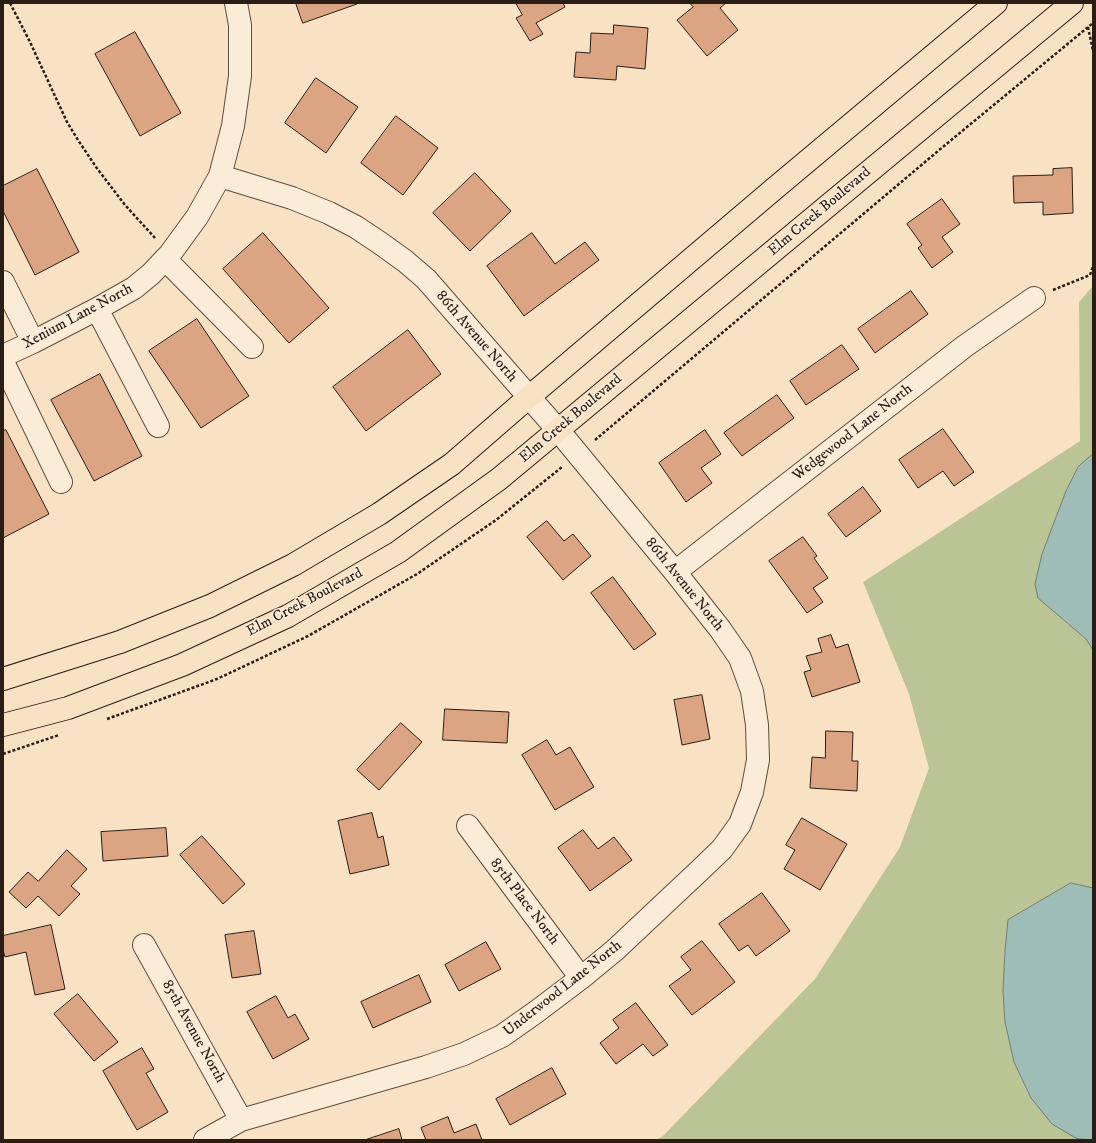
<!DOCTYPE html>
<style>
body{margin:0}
#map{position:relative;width:1096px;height:1143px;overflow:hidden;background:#f9e2c3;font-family:"IM FELL DW Pica",serif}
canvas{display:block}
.frame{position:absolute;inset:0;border:4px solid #2a1d16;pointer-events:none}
</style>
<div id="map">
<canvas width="1096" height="1143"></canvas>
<div class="frame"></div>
</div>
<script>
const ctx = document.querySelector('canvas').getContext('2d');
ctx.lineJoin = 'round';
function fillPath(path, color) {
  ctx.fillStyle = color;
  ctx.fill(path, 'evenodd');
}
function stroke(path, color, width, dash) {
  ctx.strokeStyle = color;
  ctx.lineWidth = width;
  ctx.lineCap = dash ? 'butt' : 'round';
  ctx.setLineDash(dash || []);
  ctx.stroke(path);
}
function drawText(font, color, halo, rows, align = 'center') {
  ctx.font = font + ' "IM FELL DW Pica",serif';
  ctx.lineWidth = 3;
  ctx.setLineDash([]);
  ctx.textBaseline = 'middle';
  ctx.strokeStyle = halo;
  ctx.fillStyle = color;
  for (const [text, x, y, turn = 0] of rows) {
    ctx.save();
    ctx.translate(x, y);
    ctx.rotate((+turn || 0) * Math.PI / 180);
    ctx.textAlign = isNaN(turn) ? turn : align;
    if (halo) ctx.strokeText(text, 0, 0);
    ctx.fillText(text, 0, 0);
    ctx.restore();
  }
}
const green = new Path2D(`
 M 1093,286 L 1093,454 L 1078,467 L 1066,491 L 1054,522 L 1038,598 L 1086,639 L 1093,650 L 1093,888 L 1071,883 L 1008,920 L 1005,951 L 1003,990 L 1005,1022 L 1014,1062 L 1031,1098 L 1079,1139 L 1093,1140 L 656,1140 L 663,1136 L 815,979 L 900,847 L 929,768 L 909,694 L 863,582 L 1080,441 L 1079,302 Z`);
const water = new Path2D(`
 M 1093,454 L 1093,650 L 1086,639 L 1038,598 L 1035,584 L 1042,554 L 1066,491 L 1078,467 Z
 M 1071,883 L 1093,888 L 1093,1140 L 1079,1139 L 1074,1137 L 1052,1124 L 1031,1098 L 1014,1062 L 1005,1022 L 1003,990 L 1005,951 L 1008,920 Z`);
const building = new Path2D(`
 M 296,3 L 357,3 L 357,4 L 303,23 Z
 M 516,3 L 563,3 L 565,7 L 536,23 L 543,34 L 530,41 L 516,18 L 522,15 Z
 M 690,3 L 726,3 L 720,8 L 738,30 L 707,56 L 677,20 L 693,7 Z
 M 614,25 L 648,28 L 645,69 L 617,66 L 616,80 L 574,77 L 576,52 L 590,53 L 591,33 L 613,34 Z
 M 135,32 L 181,113 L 140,136 L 95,54 Z
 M 316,78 L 358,107 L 326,153 L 285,123 Z
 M 396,116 L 438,148 L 403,195 L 361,163 Z
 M 1072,168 L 1073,213 L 1043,215 L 1043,202 L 1014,203 L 1013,176 L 1053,175 L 1053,169 Z
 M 37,169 L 79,252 L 35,275 L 3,211 L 3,186 Z
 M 475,173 L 511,211 L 470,251 L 433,213 Z
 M 942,199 L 960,224 L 942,237 L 953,252 L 932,268 L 918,248 L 922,245 L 907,224 Z
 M 263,233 L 329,308 L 289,343 L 223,269 Z
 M 532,233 L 555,264 L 585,242 L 599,260 L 524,316 L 487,266 Z
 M 911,291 L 928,314 L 875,353 L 858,329 Z
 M 197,319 L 249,396 L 201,428 L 149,351 Z
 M 408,330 L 441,374 L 366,431 L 333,387 Z
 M 842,345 L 859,369 L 806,405 L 790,381 Z
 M 100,374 L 142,456 L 94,481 L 51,400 Z
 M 777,395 L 794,418 L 742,456 L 724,433 Z
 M 943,429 L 974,472 L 954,486 L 943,471 L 918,488 L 899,460 Z
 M 6,430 L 49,514 L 3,538 L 3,431 Z
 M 705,430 L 721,454 L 701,468 L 712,483 L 686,502 L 659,463 Z
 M 863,487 L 881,511 L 846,537 L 828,514 Z
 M 547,521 L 564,541 L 573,534 L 591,556 L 563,580 L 527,537 Z
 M 803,537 L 817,556 L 814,558 L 828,578 L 813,588 L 823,602 L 807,613 L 769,561 Z
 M 613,577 L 656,634 L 634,650 L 591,593 Z
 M 831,635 L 836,648 L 848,644 L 860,682 L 812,697 L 804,672 L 811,670 L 806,656 L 822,652 L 818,639 Z
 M 702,695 L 710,739 L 682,745 L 674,700 Z
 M 445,709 L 509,712 L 507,743 L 443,740 Z
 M 401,723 L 422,742 L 379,790 L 357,770 Z
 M 826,731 L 853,732 L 852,761 L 858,761 L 857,791 L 810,788 L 812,757 L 825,758 Z
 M 547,740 L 556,755 L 570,747 L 594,787 L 555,810 L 522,755 Z
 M 372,813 L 378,838 L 383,836 L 389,865 L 350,874 L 338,821 Z
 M 802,818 L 847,844 L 820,890 L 784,869 L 795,850 L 786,845 Z
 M 166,828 L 168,856 L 103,861 L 101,832 Z
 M 583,830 L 598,849 L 614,837 L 632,860 L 590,891 L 558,848 Z
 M 202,836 L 245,884 L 223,904 L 180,855 Z
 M 67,850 L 87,869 L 71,886 L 80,894 L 59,916 L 38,896 L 26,908 L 9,892 L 28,872 L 38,881 Z
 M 762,893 L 790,931 L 756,956 L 748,945 L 739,951 L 719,924 Z
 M 51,925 L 65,989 L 35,995 L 26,952 L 5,957 L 3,950 L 3,936 Z
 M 254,931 L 261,974 L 232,978 L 225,935 Z
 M 702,941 L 735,982 L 692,1015 L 669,986 L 691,970 L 681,957 Z
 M 486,942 L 501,969 L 459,991 L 445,965 Z
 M 419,975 L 431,1002 L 373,1028 L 361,1002 Z
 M 78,994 L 118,1042 L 94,1061 L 54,1014 Z
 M 276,996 L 288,1018 L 295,1014 L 309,1039 L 273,1059 L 247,1012 Z
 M 636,1003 L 668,1045 L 653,1056 L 643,1044 L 616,1064 L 600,1043 L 619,1028 L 613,1020 Z
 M 142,1048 L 154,1069 L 146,1073 L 168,1112 L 137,1130 L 103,1071 Z
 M 552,1068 L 566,1094 L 510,1125 L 496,1099 Z
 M 448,1117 L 454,1133 L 476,1124 L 482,1140 L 426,1140 L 421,1128 Z
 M 399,1129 L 402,1140 L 365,1140 Z`);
const path = new Path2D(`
 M 10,3 L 30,42 L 67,122 L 78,140 L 96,167 L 125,205 L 155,238
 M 1088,27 L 1093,51
 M 1053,290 L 1090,275 L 1093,266
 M 595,440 L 944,146 L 1093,23
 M 107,719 L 217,679 L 308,636 L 417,574 L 496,520 L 562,467
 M 3,754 L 59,735`);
const minor = new Path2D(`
 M 165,259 L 252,347
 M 3,282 L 33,342
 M 97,309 L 158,426
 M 3,356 L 33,342 L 97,309 L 134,288 L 151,274 L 170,254 L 197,217 L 220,176 L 233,126 L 240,76 L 240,25 L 236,3
 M 3,362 L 61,482
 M 675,572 L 965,346 L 1034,298
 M 468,826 L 581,978
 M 144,945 L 241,1120
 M 205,1140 L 241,1120 L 426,1067 L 464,1054 L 502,1036 L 536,1012 L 581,978 L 615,950 L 698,872 L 722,849 L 740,824 L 752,792 L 758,760 L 757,725 L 752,691 L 740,658 L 720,629 L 675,572 L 558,430 L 529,397 L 426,279 L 405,261 L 380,243 L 356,227 L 329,213 L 292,198 L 220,176`);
const major = new Path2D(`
 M 3,679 L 120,642 L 210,606 L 293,565 L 379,514 L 452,464 L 529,397 L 774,189 L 996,3
 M 3,725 L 68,708 L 182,665 L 288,616 L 398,552 L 499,479 L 1072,3`);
const streetNames = [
 ["Elm Creek Boulevard",820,212,-40],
 ["Xenium Lane North",78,317,-28],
 ["86th Avenue North",476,337,49],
 ["Elm Creek Boulevard",571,419,-40],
 ["Wedgewood Lane North",853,433,-38],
 ["86th Avenue North",684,585,51],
 ["Elm Creek Boulevard",305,603,-28],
 ["85th Place North",524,902,53],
 ["Underwood Lane North",563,989,-38],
 ["85th Avenue North",193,1032,61]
];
fillPath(green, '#bbc495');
fillPath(water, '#9ebdb6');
stroke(water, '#707d76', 1);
fillPath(building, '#dba483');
stroke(building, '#2a1d16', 1);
stroke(minor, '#5e4e41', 24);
stroke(major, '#2a1d16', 24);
stroke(path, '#2a1d16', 2.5, [3, 2]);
stroke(minor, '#fbecd8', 22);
stroke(major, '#f9e2c3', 22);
drawText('15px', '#2a1d16', '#fbecd8', streetNames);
</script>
